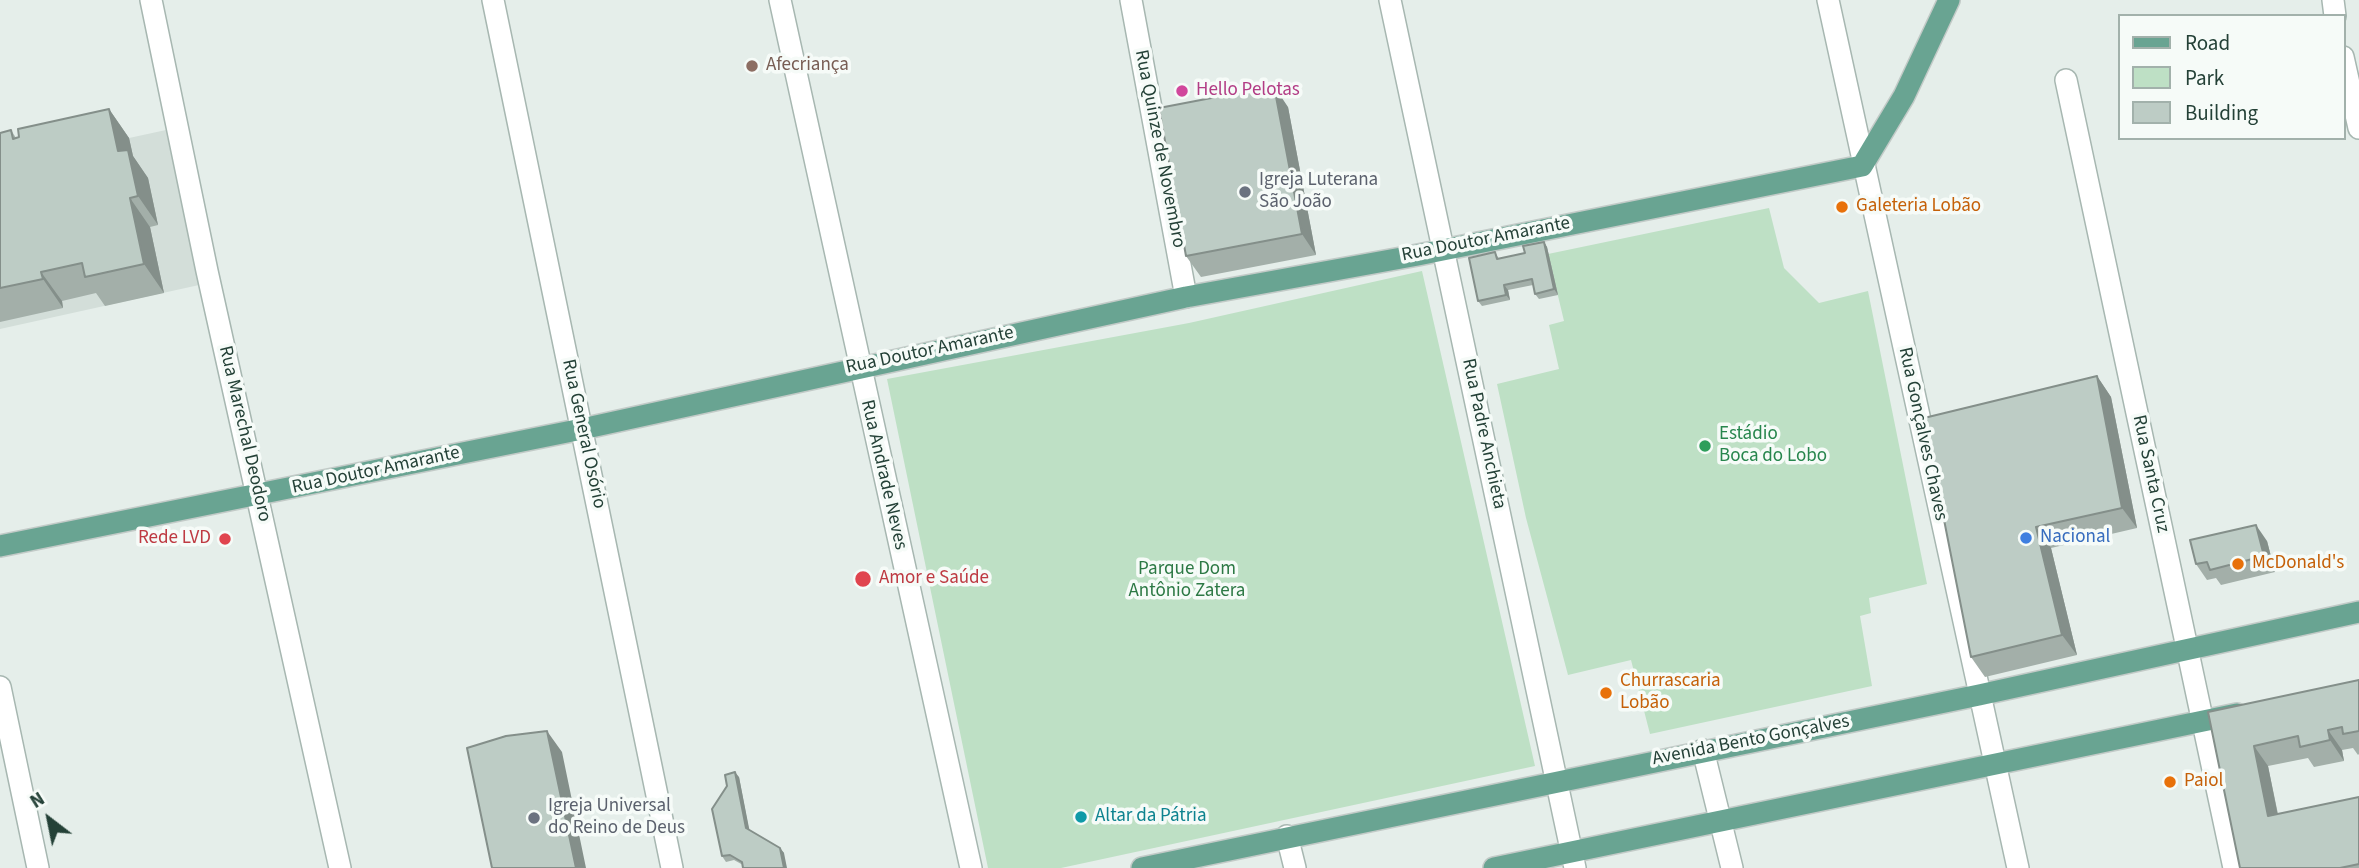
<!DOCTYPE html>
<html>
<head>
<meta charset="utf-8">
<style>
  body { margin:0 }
  #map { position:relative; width:2359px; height:868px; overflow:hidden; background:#e5eeea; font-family:"Source Sans 3",sans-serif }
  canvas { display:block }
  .legend { position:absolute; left:2118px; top:14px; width:228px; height:126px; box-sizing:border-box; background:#f6fbf8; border:2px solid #a2b1ab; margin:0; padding:9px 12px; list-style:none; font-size:21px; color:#244137 }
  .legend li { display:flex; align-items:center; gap:14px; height:35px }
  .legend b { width:35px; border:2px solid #a2b1ab }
  .north { position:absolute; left:14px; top:784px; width:70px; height:70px; -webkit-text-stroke:5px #f6fbf8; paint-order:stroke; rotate:328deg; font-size:19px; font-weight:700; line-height:28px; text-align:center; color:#244137 }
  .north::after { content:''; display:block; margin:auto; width:24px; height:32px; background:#244137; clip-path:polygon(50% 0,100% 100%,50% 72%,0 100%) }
</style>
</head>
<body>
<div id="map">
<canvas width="2359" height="868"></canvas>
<ul class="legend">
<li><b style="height:9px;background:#69a492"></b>Road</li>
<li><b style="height:19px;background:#bee0c5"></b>Park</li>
<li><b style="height:19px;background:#bdccc5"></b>Building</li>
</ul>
<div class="north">N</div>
</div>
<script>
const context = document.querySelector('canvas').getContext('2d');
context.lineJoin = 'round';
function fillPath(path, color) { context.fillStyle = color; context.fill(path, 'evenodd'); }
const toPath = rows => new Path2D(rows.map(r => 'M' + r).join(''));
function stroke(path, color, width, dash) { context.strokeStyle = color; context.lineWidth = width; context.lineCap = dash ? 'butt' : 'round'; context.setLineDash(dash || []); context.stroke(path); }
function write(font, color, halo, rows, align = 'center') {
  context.font = font + ' "Source Sans 3",sans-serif'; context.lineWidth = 7; context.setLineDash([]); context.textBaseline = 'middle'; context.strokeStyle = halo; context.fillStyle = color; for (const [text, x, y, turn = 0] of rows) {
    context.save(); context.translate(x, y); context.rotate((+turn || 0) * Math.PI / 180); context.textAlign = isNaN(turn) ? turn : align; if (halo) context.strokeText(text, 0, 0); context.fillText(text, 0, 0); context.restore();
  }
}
fillPath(toPath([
  [166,130,199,285,0,329,0,166]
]), '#d3ded9');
fillPath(toPath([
  [1769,208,1784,268,1819,303,1868,291,1927,584,1869,598,1871,613,1860,616,1872,686,1650,734,1631,660,1568,675,1526,518,1497,384,1559,369,1549,325,1564,321,1548,254],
  [1422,271,1535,766,1061,868,988,868,887,379,1189,323]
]), '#bee0c5');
const minor = toPath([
  [151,0,207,271,340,868],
  [493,0,672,868],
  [780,0,971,868],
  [1131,0,1186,297],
  [1390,0,1575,868],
  [1828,0,2018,868],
  [2333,0,2335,16],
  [2343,57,2359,128],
  [2066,80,2234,868],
  [0,687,38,868],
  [1703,750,1732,868],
  [1287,836,1295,868]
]);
const major = toPath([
  [0,546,582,429,1186,297,1418,255,1862,166,1904,96,1949,0],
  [1142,868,1979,695,2359,612],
  [1494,868,2237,714]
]);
stroke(minor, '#a7b7b1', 24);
stroke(major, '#c2cac7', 24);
stroke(minor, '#fff', 21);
stroke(major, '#69a492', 21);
fillPath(toPath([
  [1288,107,1316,255,1201,277,1186,256],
  [109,109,129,138,133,156,148,178,158,225,150,227,164,293,105,306,96,293,62,301,63,308,0,322,0,133,11,130,16,138],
  [1544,242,1547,247,1558,295,1539,299,1535,294,1533,285,1508,290,1510,300,1482,306,1478,301,1495,252,1499,259,1525,253],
  [2097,376,2111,397,2137,528,2051,548,2077,655,1985,677,1971,657],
  [2267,541,2275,572,2221,585,2216,578,2207,580,2196,564],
  [2359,680,2359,754,2358,755,2353,748,2342,750,2344,761,2314,767,2308,758,2268,766,2278,814,2359,797,2359,868,2240,868,2208,712],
  [739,777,749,830,780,848,784,853,743,865,734,860,726,862,722,856]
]), '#a3afa9');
fillPath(toPath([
  [1274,86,1288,107,1316,255,1302,234],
  [109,109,129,138,133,156,148,178,158,225,138,196,118,151],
  [130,198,150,227,164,293,144,264],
  [1544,242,1547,247,1558,295,1554,289],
  [41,272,62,301,63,308,43,279],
  [1504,285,1508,290,1510,300,1506,295],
  [2097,376,2111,397,2137,528,2122,508],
  [2256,525,2267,541,2275,572,2264,556],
  [2036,527,2051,548,2077,655,2062,635],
  [2328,730,2342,750,2344,761,2330,740],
  [547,731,562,752,586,868,576,868],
  [2254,746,2268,766,2282,836,2268,816],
  [735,772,739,777,750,833,746,828],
  [780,848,784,853,787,868,784,868]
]), '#848f8a');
const building = toPath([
  [1274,86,1302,234,1186,256,1159,108,1274,86],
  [109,109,118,151,128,150,138,196,130,198,144,264,85,277,82,263,41,272,43,279,0,288,0,133,11,130,13,139,19,137,18,129,109,109],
  [1544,242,1554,289,1535,294,1532,279,1504,285,1506,295,1478,301,1469,258,1495,252,1497,259,1525,253,1523,246,1544,242],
  [2097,376,2122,508,2036,527,2062,635,1971,657,1924,418,2097,376],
  [2256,525,2264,556,2210,570,2207,562,2196,564,2190,540,2256,525],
  [2359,680,2359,731,2343,734,2342,727,2328,730,2330,740,2300,747,2298,736,2254,746,2268,816,2359,797,2359,864,2340,868,2240,868,2208,712,2359,680],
  [547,731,576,868,492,868,467,748,506,736,547,731],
  [735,772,746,828,780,848,784,868,743,868,742,862,730,855,722,856,712,809,727,786,725,775,735,772]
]);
fillPath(building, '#bdccc5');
stroke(building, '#848f8a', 2);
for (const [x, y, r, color] of [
  [752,66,7,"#8d6e63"],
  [1182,91,7,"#d1479c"],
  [1245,192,7,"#6b7280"],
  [1842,207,7,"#e8710a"],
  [1705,446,7,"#2e9e5b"],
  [2026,538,7,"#3f7fe0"],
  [225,539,7,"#e0444e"],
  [2238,564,7,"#e8710a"],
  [863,579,9,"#e0444e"],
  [1606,693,7,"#e8710a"],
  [2170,782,7,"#e8710a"],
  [1081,817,7,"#0f9aa8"],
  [534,818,7,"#6b7280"]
]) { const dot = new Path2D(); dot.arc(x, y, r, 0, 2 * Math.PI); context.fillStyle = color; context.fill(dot); stroke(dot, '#f6fbf8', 2.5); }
write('19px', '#785e54', '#f6fbf8', [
  ["Afecriança",766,66]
], 'left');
write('19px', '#b23c85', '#f6fbf8', [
  ["Hello Pelotas",1196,91]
], 'left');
write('19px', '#244137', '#f6fbf8', [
  ["Rua Quinze de Novembro",1159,149,79],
  ["Rua Doutor Amarante",1486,240,-11],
  ["Rua Doutor Amarante",930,351,-12],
  ["Rua Marechal Deodoro",244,434,77],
  ["Rua General Osório",583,434,78],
  ["Rua Padre Anchieta",1483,434,78],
  ["Rua Gonçalves Chaves",1922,434,78],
  ["Rua Doutor Amarante",376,471,-12],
  ["Rua Santa Cruz",2150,474,78],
  ["Rua Andrade Neves",883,475,77],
  ["Avenida Bento Gonçalves",1751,741,-11]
]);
write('19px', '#5b616d', '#f6fbf8', [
  ["Igreja Luterana",1259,181],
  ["São João",1259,203],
  ["Igreja Universal",548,807],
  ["do Reino de Deus",548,829]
], 'left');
write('19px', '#c56008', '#f6fbf8', [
  ["Galeteria Lobão",1856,207],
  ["McDonald's",2252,564],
  ["Churrascaria",1620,682],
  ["Lobão",1620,704],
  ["Paiol",2184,782]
], 'left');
write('19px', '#27864d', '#f6fbf8', [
  ["Estádio",1719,435],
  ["Boca do Lobo",1719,457]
], 'left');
write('19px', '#366cbe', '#f6fbf8', [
  ["Nacional",2040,538]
], 'left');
write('19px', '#be3a42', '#f6fbf8', [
  ["Rede LVD",211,539],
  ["Amor e Saúde",879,579,"left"]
], 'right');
write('19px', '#2d7945', '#f6fbf8', [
  ["Parque Dom",1187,570],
  ["Antônio Zatera",1187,592]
]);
write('19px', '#0d838f', '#f6fbf8', [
  ["Altar da Pátria",1095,817]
], 'left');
</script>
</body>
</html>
